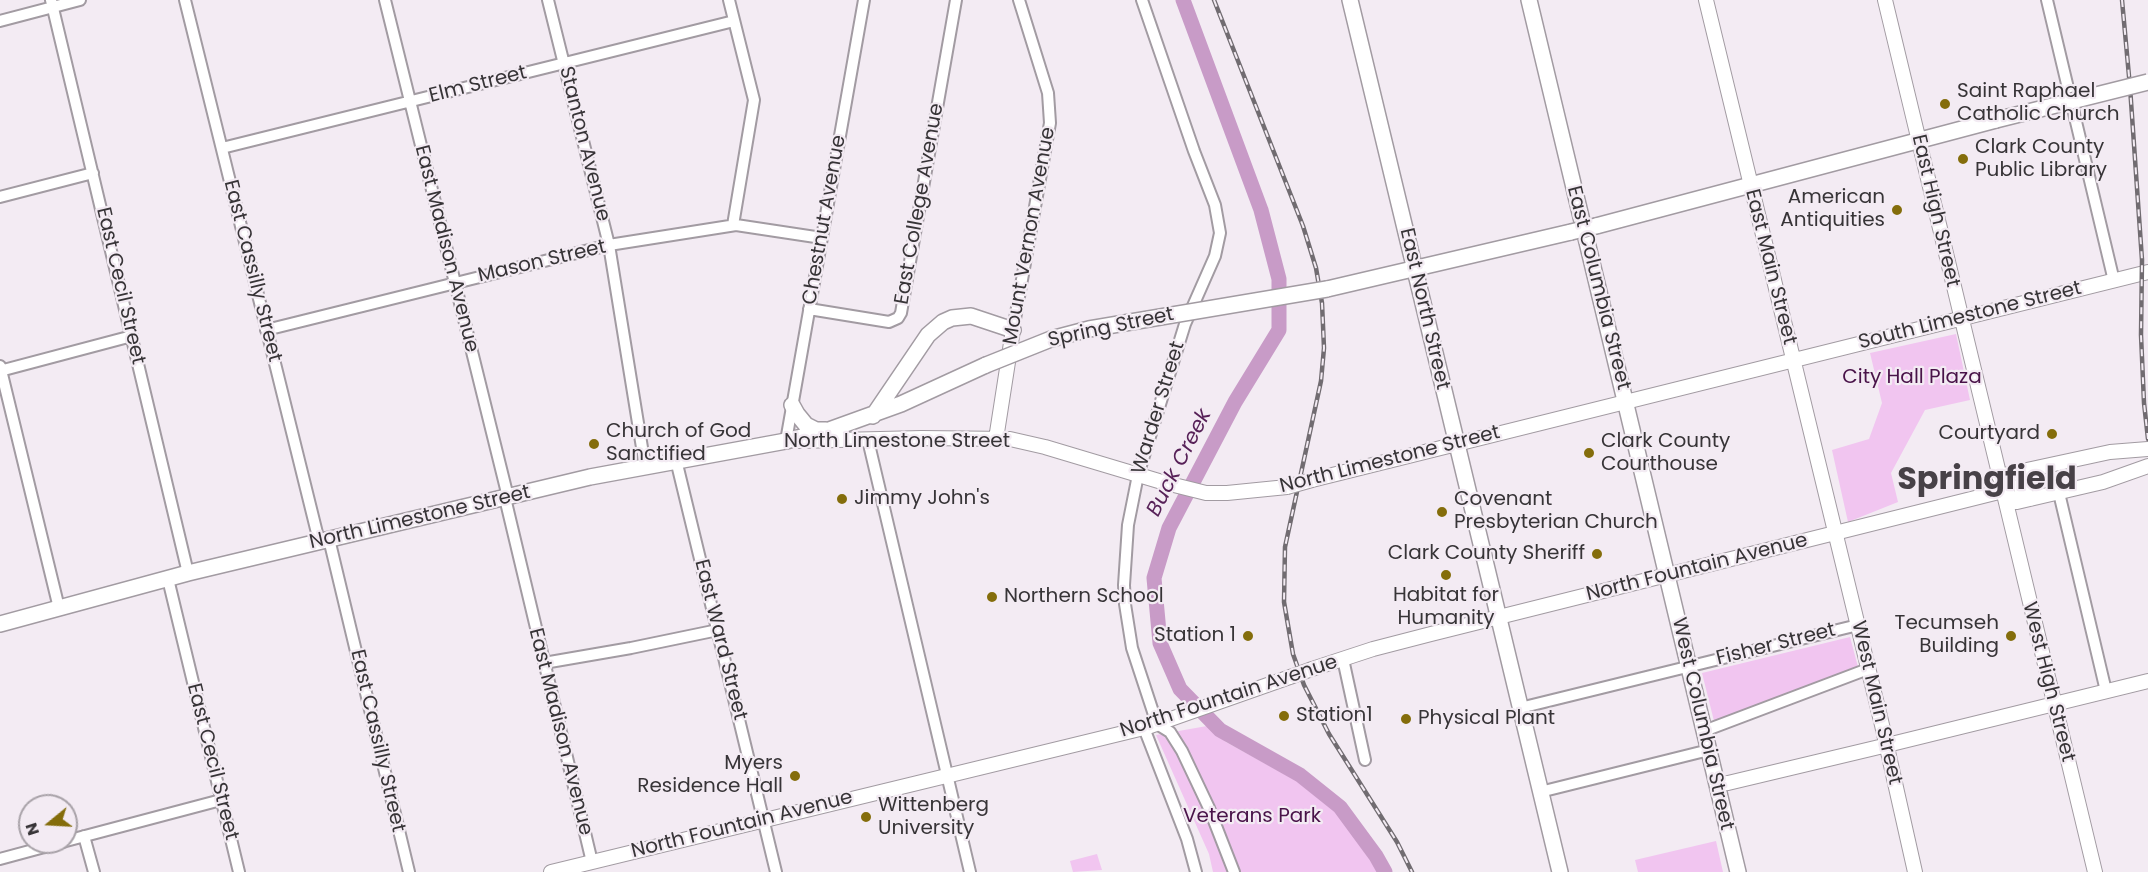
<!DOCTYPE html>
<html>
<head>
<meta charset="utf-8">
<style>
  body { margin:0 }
  #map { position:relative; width:2148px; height:872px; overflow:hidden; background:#f3ebf3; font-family:Poppins,sans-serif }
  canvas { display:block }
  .north { position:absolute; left:18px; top:794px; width:60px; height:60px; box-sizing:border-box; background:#f3ebf3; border:2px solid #a8a2a8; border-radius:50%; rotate:252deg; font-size:16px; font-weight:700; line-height:24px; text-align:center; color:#373437 }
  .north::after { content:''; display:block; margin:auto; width:21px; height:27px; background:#846d0b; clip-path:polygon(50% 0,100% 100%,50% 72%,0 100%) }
</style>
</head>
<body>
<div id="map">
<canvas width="2148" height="872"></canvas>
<div class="north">N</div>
</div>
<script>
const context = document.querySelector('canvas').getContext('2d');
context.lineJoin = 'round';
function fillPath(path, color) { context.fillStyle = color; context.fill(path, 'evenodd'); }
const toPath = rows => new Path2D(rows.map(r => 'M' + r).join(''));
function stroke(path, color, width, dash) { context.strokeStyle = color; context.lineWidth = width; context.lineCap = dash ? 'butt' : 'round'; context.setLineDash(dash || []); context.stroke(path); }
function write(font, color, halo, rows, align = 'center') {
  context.font = font + ' Poppins,sans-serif'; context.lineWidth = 4.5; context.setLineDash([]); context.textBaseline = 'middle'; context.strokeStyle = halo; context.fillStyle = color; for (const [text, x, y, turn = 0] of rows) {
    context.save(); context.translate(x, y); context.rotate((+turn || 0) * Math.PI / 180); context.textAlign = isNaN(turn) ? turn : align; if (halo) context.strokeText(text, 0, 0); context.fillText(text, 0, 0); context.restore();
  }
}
fillPath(toPath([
  [1956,334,1970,400,1925,410,1891,473,1898,502,1848,522,1832,450,1869,439,1882,403,1870,353],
  [1850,637,1858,667,1714,721,1702,673],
  [1207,726,1226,742,1297,781,1335,809,1378,872,1213,872,1209,854,1156,735],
  [1716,841,1723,872,1638,872,1635,860],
  [1097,854,1102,870,1073,872,1070,861]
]), '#f1c5f0');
stroke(toPath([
  [1183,0,1261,210,1279,279,1279,330,1235,402,1169,528,1154,578,1160,643,1180,689,1220,730,1300,775,1340,807,1376,856,1385,872]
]), '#c89bc7', 15);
const street = toPath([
  [51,0,188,573],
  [185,0,319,541],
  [385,0,508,497],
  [548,0,609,245,645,466],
  [729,0,754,100,733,225],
  [1142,0,1194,151,1215,205,1220,233,1215,256,1185,324,1138,475,1128,525,1124,585,1125,604,1132,648,1157,724,1170,732,1182,751,1209,808,1234,872],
  [2047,0,2114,281],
  [0,21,80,0],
  [222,148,734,21],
  [0,197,93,173],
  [809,309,889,322,898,318,901,313,956,0],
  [266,330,609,245,736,225,822,238],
  [1013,330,1050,123,1048,93,1019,0],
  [0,366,59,608],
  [0,371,132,336],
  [868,440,970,872],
  [786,441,864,0],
  [676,460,776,872],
  [2059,493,2106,691],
  [505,498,592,862],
  [329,539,409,872],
  [168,579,239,872],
  [1343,659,1365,760],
  [544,663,631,648,718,630],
  [1520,708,1858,625],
  [1144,728,1187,839,1196,872],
  [1704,731,1868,669],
  [1540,792,1709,750],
  [84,836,94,872],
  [66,841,221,800],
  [0,859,63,842]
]);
const secondary = toPath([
  [1706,0,1882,725,1915,872],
  [1885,0,2095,872],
  [996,439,1013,330],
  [797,441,922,438,1010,439,1045,447,1162,482,1206,493,1227,493,1287,487],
  [1999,476,2110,452,2148,449],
  [1312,480,2148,272],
  [2003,491,2017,502,2103,482,2148,466],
  [2030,499,2021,488,2022,482,2032,470],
  [1312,669,1373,649,1431,634,2003,491],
  [1717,784,1728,783,1875,748,2148,681],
  [551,872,1148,727,1290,677]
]);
const primary = toPath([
  [1350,0,1560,872],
  [1529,0,1738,872],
  [1596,226,1996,120],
  [1327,289,1571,232],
  [792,405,797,414,806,425,816,430,826,430],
  [873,416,928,335,943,322,952,318,971,316,1013,330],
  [0,624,188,573,590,477,786,441,829,430,901,404,986,365]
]);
stroke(street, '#a29ba2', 14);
stroke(secondary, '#a29ba2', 16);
stroke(primary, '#a29ba2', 18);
stroke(street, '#fff', 10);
stroke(secondary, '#fff', 14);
stroke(primary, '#fff', 15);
const rail = toPath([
  [1214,0,1303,226,1316,268,1322,303,1324,348,1321,381,1285,547,1284,602,1293,654,1304,685,1329,734,1397,842,1412,872],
  [2122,0,2130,87,2142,260,2141,335,2144,403,2148,439]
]);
stroke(rail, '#716c71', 4.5);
stroke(rail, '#f3ebf3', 2, [7]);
const secondaryBridge = toPath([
  [1287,487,1312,480],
  [1290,677,1312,669]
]);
const primaryBridge = toPath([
  [1996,120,2148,82],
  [1571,232,1596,226],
  [986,365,1051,339,1089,329,1327,289]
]);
stroke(secondaryBridge, '#a29ba2', 16, []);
stroke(primaryBridge, '#a29ba2', 18, []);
stroke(secondaryBridge, '#fff', 14);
stroke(primaryBridge, '#fff', 15);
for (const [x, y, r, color] of [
  [1945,104,6,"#846d0b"],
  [1963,159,6,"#846d0b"],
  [1897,210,6,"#846d0b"],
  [2052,434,6,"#846d0b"],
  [594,444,6,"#846d0b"],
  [1589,453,6,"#846d0b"],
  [842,499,6,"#846d0b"],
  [1442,512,6,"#846d0b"],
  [1597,554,6,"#846d0b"],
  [1446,575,6,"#846d0b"],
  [992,597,6,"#846d0b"],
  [1248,636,6,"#846d0b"],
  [2011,636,6,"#846d0b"],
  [1284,716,6,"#846d0b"],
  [1406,719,6,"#846d0b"],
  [795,776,6,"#846d0b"],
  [866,817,6,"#846d0b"]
]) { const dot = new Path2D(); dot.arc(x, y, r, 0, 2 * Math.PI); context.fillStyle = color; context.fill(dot); stroke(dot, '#f3ebf3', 2); }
write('20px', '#373437', '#f3ebf3', [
  ["Elm Street",478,85,-14],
  ["Stanton Avenue",584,144,76],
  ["East College Avenue",920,204,-80],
  ["East High Street",1935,211,77],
  ["Chestnut Avenue",825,220,-80],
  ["Mount Vernon Avenue",1030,236,-80],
  ["East Madison Avenue",446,249,76],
  ["Mason Street",542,262,-13],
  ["East Main Street",1770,267,76],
  ["East Cassilly Street",252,271,76],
  ["East Cecil Street",120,286,77],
  ["East Columbia Street",1598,288,76],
  ["East North Street",1424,309,77],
  ["South Limestone Street",1970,316,-14],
  ["Spring Street",1111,328,-12],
  ["Warder Street",1159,408,-73],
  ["North Limestone Street",897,442],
  ["North Limestone Street",1390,460,-14],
  ["North Limestone Street",420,518,-13],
  ["North Fountain Avenue",1697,568,-14],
  ["East Ward Street",720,640,76],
  ["Fisher Street",1776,645,-14],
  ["West High Street",2048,682,76],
  ["North Fountain Avenue",1229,697,-18],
  ["West Main Street",1876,703,77],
  ["West Columbia Street",1702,724,77],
  ["East Madison Avenue",560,732,76],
  ["East Cassilly Street",377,741,77],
  ["East Cecil Street",212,762,76],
  ["North Fountain Avenue",742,825,-14]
]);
write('20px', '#373437', '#f3ebf3', [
  ["Saint Raphael",1957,92],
  ["Catholic Church",1957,115],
  ["Clark County",1975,148],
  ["Public Library",1975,171],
  ["American",1885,198,"right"],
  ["Antiquities",1885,221,"right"],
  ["Church of God",606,432],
  ["Sanctified",606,455],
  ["Courtyard",2040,434,"right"],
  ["Clark County",1601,442],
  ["Courthouse",1601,465],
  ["Jimmy John's",854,499],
  ["Covenant",1454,500],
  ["Presbyterian Church",1454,523],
  ["Clark County Sheriff",1585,554,"right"],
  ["Habitat for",1446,596,"center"],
  ["Humanity",1446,619,"center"],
  ["Northern School",1004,597],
  ["Tecumseh",1999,624,"right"],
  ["Building",1999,647,"right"],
  ["Station 1",1236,636,"right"],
  ["Station1",1296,716],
  ["Physical Plant",1418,719],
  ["Myers",783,764,"right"],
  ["Residence Hall",783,787,"right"],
  ["Wittenberg",878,806],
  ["University",878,829]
], 'left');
write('20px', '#491349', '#f3ebf3', [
  ["City Hall Plaza",1912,378],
  ["Veterans Park",1252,817]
]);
write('italic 21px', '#572158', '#f3ebf3', [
  ["Buck Creek",1180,463,-63]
]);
write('bold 32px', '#474147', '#f3ebf3', [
  ["Springfield",1987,481]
]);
</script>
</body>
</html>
